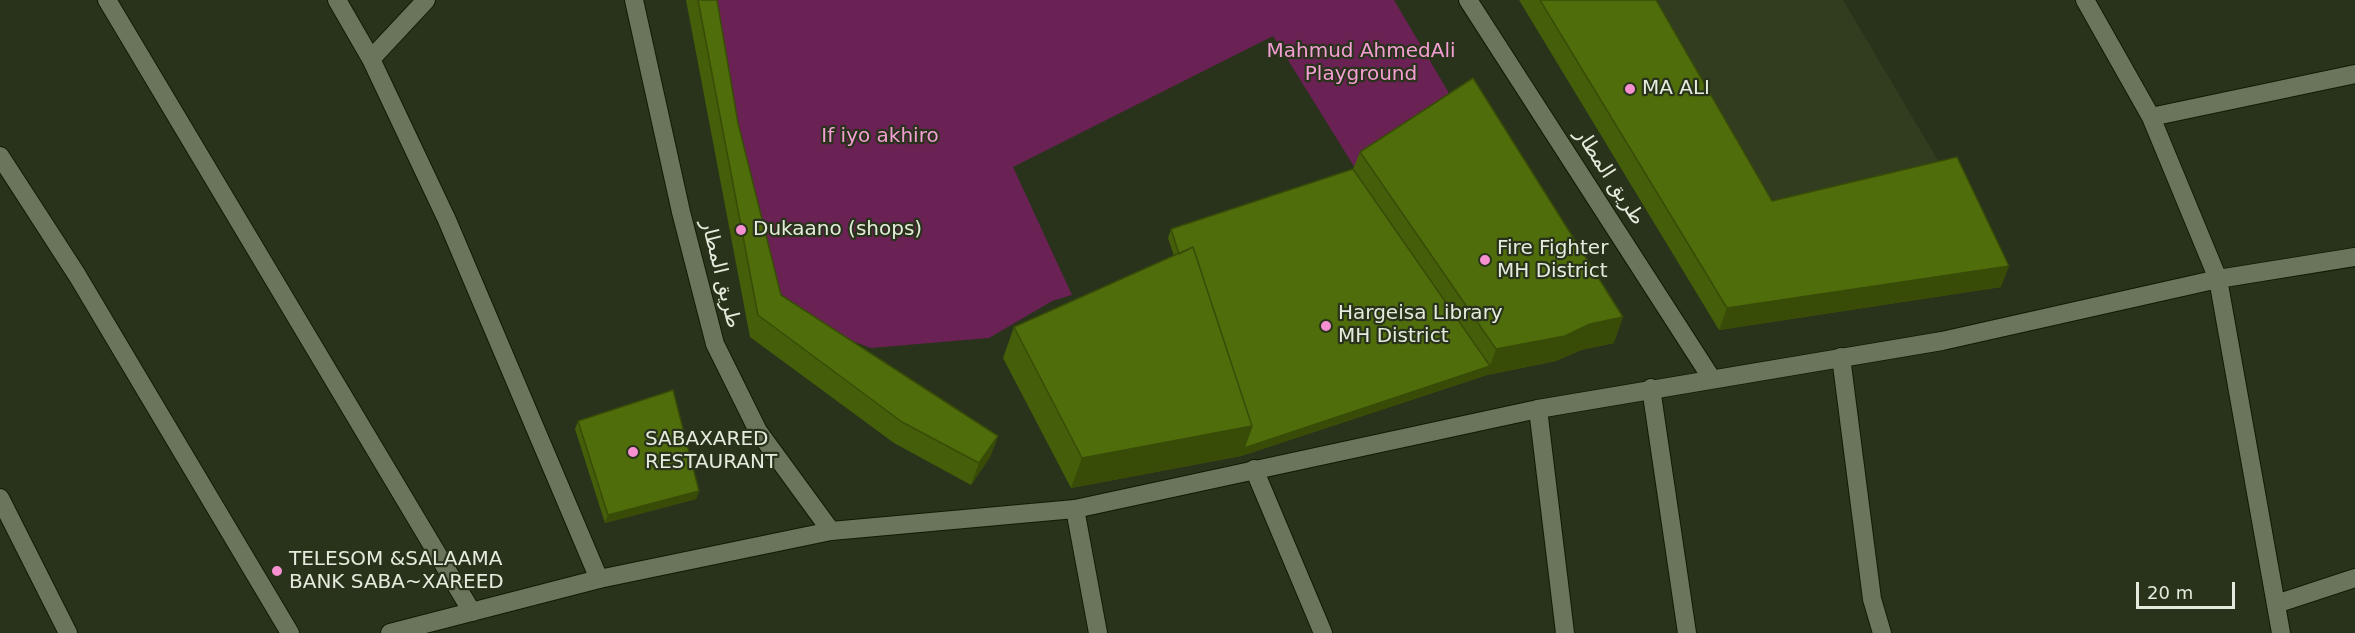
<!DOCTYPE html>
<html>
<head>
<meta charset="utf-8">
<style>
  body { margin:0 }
  #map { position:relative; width:2355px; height:633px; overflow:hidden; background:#29331b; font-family:"DejaVu Sans",sans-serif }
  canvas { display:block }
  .scale { position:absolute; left:2136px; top:582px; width:99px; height:27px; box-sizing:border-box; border:3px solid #e4ebdc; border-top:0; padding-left:8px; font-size:18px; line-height:21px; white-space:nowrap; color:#e4ebdc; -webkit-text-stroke:4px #29331b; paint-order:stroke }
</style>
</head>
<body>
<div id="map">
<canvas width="2355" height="633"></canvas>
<div class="scale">20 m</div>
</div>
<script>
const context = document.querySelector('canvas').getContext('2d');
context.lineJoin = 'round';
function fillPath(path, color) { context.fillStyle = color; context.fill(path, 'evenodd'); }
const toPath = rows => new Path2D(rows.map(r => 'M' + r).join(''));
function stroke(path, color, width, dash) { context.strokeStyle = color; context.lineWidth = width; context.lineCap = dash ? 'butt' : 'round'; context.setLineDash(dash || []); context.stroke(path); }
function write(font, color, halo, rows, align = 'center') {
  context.font = font + ' "DejaVu Sans","Noto Sans Arabic",sans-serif'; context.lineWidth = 4.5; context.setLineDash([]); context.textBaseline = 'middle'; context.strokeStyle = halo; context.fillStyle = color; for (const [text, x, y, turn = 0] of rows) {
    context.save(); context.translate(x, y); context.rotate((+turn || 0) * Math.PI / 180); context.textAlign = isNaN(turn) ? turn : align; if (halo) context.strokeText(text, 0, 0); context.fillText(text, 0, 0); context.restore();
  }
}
fillPath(toPath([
  [1636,0,1843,0,1949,179,1765,223]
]), '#313d1e');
fillPath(toPath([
  [717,0,1394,0,1456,105,1355,168,1273,36,1013,167,1072,295,1052,301,989,338,871,348,827,332,766,285]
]), '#6a2153');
const minor = toPath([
  [107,0,472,612],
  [337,0,371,59,447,220,599,579],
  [2085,0,2151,117,2218,279],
  [371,59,426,0],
  [2151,117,2355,74],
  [0,156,77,275,290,633],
  [1841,357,1872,599,1882,633],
  [1651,388,1687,633],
  [1538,409,1565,633],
  [1254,469,1323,633],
  [0,498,68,633],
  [1075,509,1098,633],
  [2276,604,2355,578]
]);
const tertiary = toPath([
  [390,633,599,579,831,531]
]);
const secondary = toPath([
  [634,0,681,212,715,344,758,431,831,531,1075,509,1538,409,1942,341,2218,279,2355,257],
  [1468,0,1712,379],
  [2218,279,2281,633]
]);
stroke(minor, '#121a04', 20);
stroke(tertiary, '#121a04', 20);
stroke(secondary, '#121a04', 20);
stroke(minor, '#6a755b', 18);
stroke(tertiary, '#6a755b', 18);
stroke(secondary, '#6a755b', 18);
fillPath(toPath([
  [686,0,717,0,738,123,781,295,998,436,990,457,971,485,894,443,750,337],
  [1519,0,1656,0,1772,201,2001,287,1719,330],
  [1360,152,1614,343,1581,350,1556,361,1487,375,1241,456,1071,488,1003,358,1014,327,1174,256,1168,238,1171,229,1353,169],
  [578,421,699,491,696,499,605,523,575,429]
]), '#455e0a');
fillPath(toPath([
  [2009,266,2001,287,1719,330,1727,308],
  [1623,317,1614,343,1581,350,1556,361,1487,375,1241,456,1071,488,1082,458,1490,366,1496,349,1590,324],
  [998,436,990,457,971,485,979,463],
  [699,491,696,499,605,523,608,515]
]), '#384c08');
const building = toPath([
  [698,0,717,0,738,123,781,295,998,436,979,463,902,422,758,315,698,0],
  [1540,0,1656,0,1772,201,1957,157,2009,266,1727,308,1540,0],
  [1473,78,1623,317,1590,324,1565,336,1496,349,1360,152,1473,78],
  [1353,169,1490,366,1244,448,1252,426,1193,247,1179,254,1171,229,1353,169],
  [1193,247,1252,426,1082,458,1014,327,1193,247],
  [673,390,699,491,608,515,578,421,673,390]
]);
fillPath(building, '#506d0c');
stroke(building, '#384c08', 1.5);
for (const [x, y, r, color] of [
  [1630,89,6,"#f690d0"],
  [741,230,6,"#f690d0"],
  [1485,260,6,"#f690d0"],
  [1326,326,6,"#f690d0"],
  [633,452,6,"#f690d0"],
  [277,571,6,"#f690d0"]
]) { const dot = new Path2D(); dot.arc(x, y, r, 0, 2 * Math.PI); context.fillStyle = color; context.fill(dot); stroke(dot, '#29331b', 2); }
write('20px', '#f49fd3', '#29331b', [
  ["Mahmud AhmedAli",1361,52],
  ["Playground",1361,75],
  ["If iyo akhiro",880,137]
]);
write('20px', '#e4ebdc', '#29331b', [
  ["MA ALI",1642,89],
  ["Dukaano (shops)",753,230],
  ["Fire Fighter",1497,249],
  ["MH District",1497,272],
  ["Hargeisa Library",1338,314],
  ["MH District",1338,337],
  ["SABAXARED",645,440],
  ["RESTAURANT",645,463],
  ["TELESOM &SALAAMA",289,560],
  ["BANK SABA~XAREED",289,583]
], 'left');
write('20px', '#e4ebdc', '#29331b', [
  ["طريق المطار",1609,177,57],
  ["طريق المطار",720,274,76]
]);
</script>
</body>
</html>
